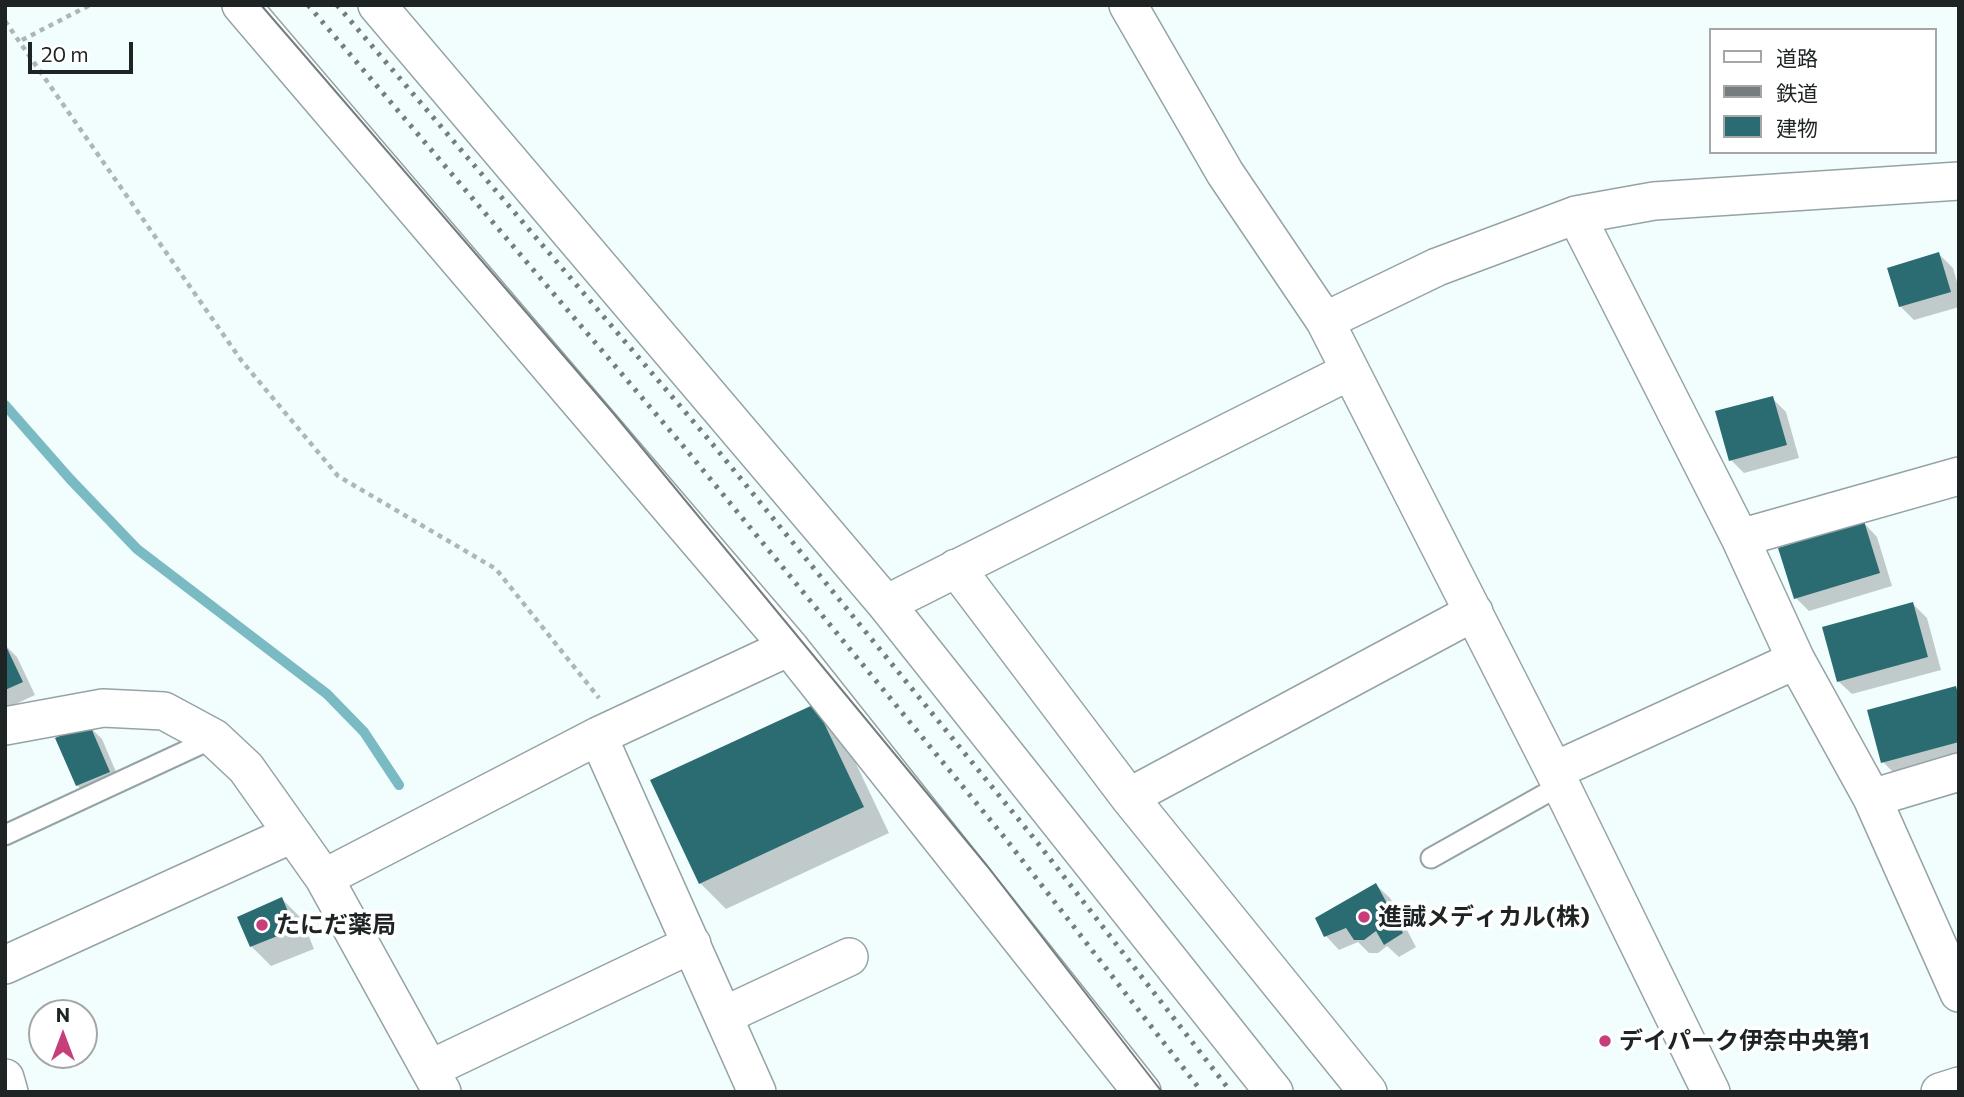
<!DOCTYPE html>
<html>
<head>
<meta charset="utf-8">
<style>
  body { margin:0 }
  #map { position:relative; width:1964px; height:1097px; overflow:hidden; background:#f2fdfe; font-family:Commissioner,"Noto Sans JP",sans-serif }
  canvas { display:block }
  .frame { position:absolute; inset:0; border:7px solid #1e2324; pointer-events:none }
  .legend { position:absolute; left:1709px; top:28px; width:228px; height:126px; box-sizing:border-box; background:#fff; border:2px solid #a5a7a7; margin:0; padding:9px 12px; list-style:none; font-size:21px; color:#1e2324 }
  .legend li { display:flex; align-items:center; gap:14px; height:35px }
  .legend b { width:35px; border:2px solid #a5a7a7 }
  .north { position:absolute; left:28px; top:999px; width:70px; height:70px; box-sizing:border-box; background:#fff; border:2px solid #a5a7a7; border-radius:50%; rotate:0deg; font-size:19px; font-weight:700; line-height:28px; text-align:center; color:#1e2324 }
  .north::after { content:''; display:block; margin:auto; width:24px; height:32px; background:#c73f7a; clip-path:polygon(50% 0,100% 100%,50% 72%,0 100%) }
  .scale { position:absolute; left:28px; top:42px; width:105px; height:32px; box-sizing:border-box; border:4px solid #1e2324; border-top:0; padding-left:9px; font-size:21px; line-height:24px; white-space:nowrap; color:#1e2324; -webkit-text-stroke:5px #fff; paint-order:stroke }
</style>
</head>
<body>
<div id="map">
<canvas width="1964" height="1097"></canvas>
<div class="frame"></div>
<ul class="legend">
<li><b style="height:9px;background:#fff"></b>道路</li>
<li><b style="height:9px;background:#757d7e"></b>鉄道</li>
<li><b style="height:19px;background:#2b6c73"></b>建物</li>
</ul>
<div class="north">N</div>
<div class="scale">20 m</div>
</div>
<script>
const context = document.querySelector('canvas').getContext('2d');
context.lineJoin = 'round';
function fillPath(path, color) { context.fillStyle = color; context.fill(path, 'evenodd'); }
const toPath = rows => new Path2D(rows.map(r => 'M' + r).join(''));
function stroke(path, color, width, dash) { context.strokeStyle = color; context.lineWidth = width; context.lineCap = dash ? 'butt' : 'round'; context.setLineDash(dash || []); context.stroke(path); }
function write(font, color, halo, rows, align = 'center') {
  context.font = font + ' Commissioner,"Noto Sans JP",sans-serif'; context.lineWidth = 7; context.setLineDash([]); context.textBaseline = 'middle'; context.strokeStyle = halo; context.fillStyle = color; for (const [text, x, y, turn = 0] of rows) {
    context.save(); context.translate(x, y); context.rotate((+turn || 0) * Math.PI / 180); context.textAlign = isNaN(turn) ? turn : align; if (halo) context.strokeText(text, 0, 0); context.fillText(text, 0, 0); context.restore();
  }
}
fillPath(toPath([
  [1939,254,1953,268,1959,289,1959,307,1914,320,1900,306],
  [1772,398,1786,412,1799,458,1744,473,1731,460],
  [1864,523,1877,537,1892,586,1809,611,1796,598],
  [1913,604,1927,618,1941,670,1852,694,1838,681],
  [5,645,17,657,35,695,5,709],
  [1955,688,1959,691,1959,759,1896,775,1883,762],
  [815,706,841,732,889,833,726,909,700,883],
  [88,725,102,739,122,786,91,799,77,785,57,739],
  [1376,885,1390,898,1416,947,1399,957,1387,946,1378,953,1369,953,1358,942,1339,950,1326,936,1318,919],
  [282,899,302,919,314,949,271,966,251,946]
]), '#0003');
stroke(toPath([
  [5,405,70,479,137,549,327,694,364,732,399,785]
]), '#7abac2', 10);
fillPath(toPath([
  [1939,252,1951,292,1899,307,1887,268],
  [1773,396,1787,445,1729,461,1715,411],
  [1864,521,1880,573,1794,599,1778,548],
  [1913,602,1928,657,1837,682,1822,627],
  [5,644,23,682,5,690],
  [1956,686,1959,698,1959,742,1881,763,1867,710],
  [815,704,864,807,699,884,650,780],
  [89,723,110,772,76,786,55,738],
  [1376,883,1403,933,1384,945,1376,931,1364,940,1354,940,1346,928,1324,937,1315,918],
  [282,897,295,929,250,947,237,917]
]), '#2b6c73');
const lane = toPath([
  [5,835,214,738],
  [1431,858,1561,785]
]);
const street = toPath([
  [241,5,789,647,1142,1092],
  [377,5,886,604,1274,1092],
  [1128,5,1225,173,1325,321,1554,771,1711,1092],
  [1576,215,1740,538,1796,660,1872,798,1959,993],
  [1325,321,1437,267,1576,215,1654,201,1959,181],
  [1740,538,1959,476],
  [956,568,1129,797,1368,1092],
  [886,604,1350,371],
  [5,726,103,708,164,711,214,738,246,768,324,878,442,1092],
  [598,736,757,1092],
  [1554,771,1796,660],
  [1129,797,1474,612],
  [1872,798,1959,772],
  [324,878,598,736,789,647],
  [5,965,292,834],
  [723,1016,849,957],
  [430,1069,692,944],
  [5,1078,9,1092],
  [1940,1092,1959,1086]
]);
stroke(lane, '#96a3a5', 23);
stroke(street, '#96a3a5', 40);
stroke(toPath([
  [5,21,241,360,338,476,496,569,599,698],
  [22,40,90,5]
]), '#aeb7b8', 4.5, [5, 5]);
stroke(lane, '#fff', 19);
stroke(street, '#fff', 37);
stroke(toPath([
  [261,5,614,414,988,867,1162,1092]
]), '#757d7e', 2);
stroke(toPath([
  [308,5,684,447,1005,838,1202,1092],
  [337,5,710,441,1037,842,1231,1092]
]), '#757d7e', 5, [3.5, 7]);
for (const [x, y, r, color] of [
  [1364,917,7,"#c73f7a"],
  [262,925,7,"#c73f7a"],
  [1605,1041,7,"#c73f7a"]
]) { const dot = new Path2D(); dot.arc(x, y, r, 0, 2 * Math.PI); context.fillStyle = color; context.fill(dot); stroke(dot, '#fff', 2.5); }
write('bold 24px', '#1e2324', '#fff', [
  ["進誠メディカル(株)",1378,917],
  ["たにだ薬局",276,925],
  ["デイパーク伊奈中央第1",1619,1041]
], 'left');
</script>
</body>
</html>
